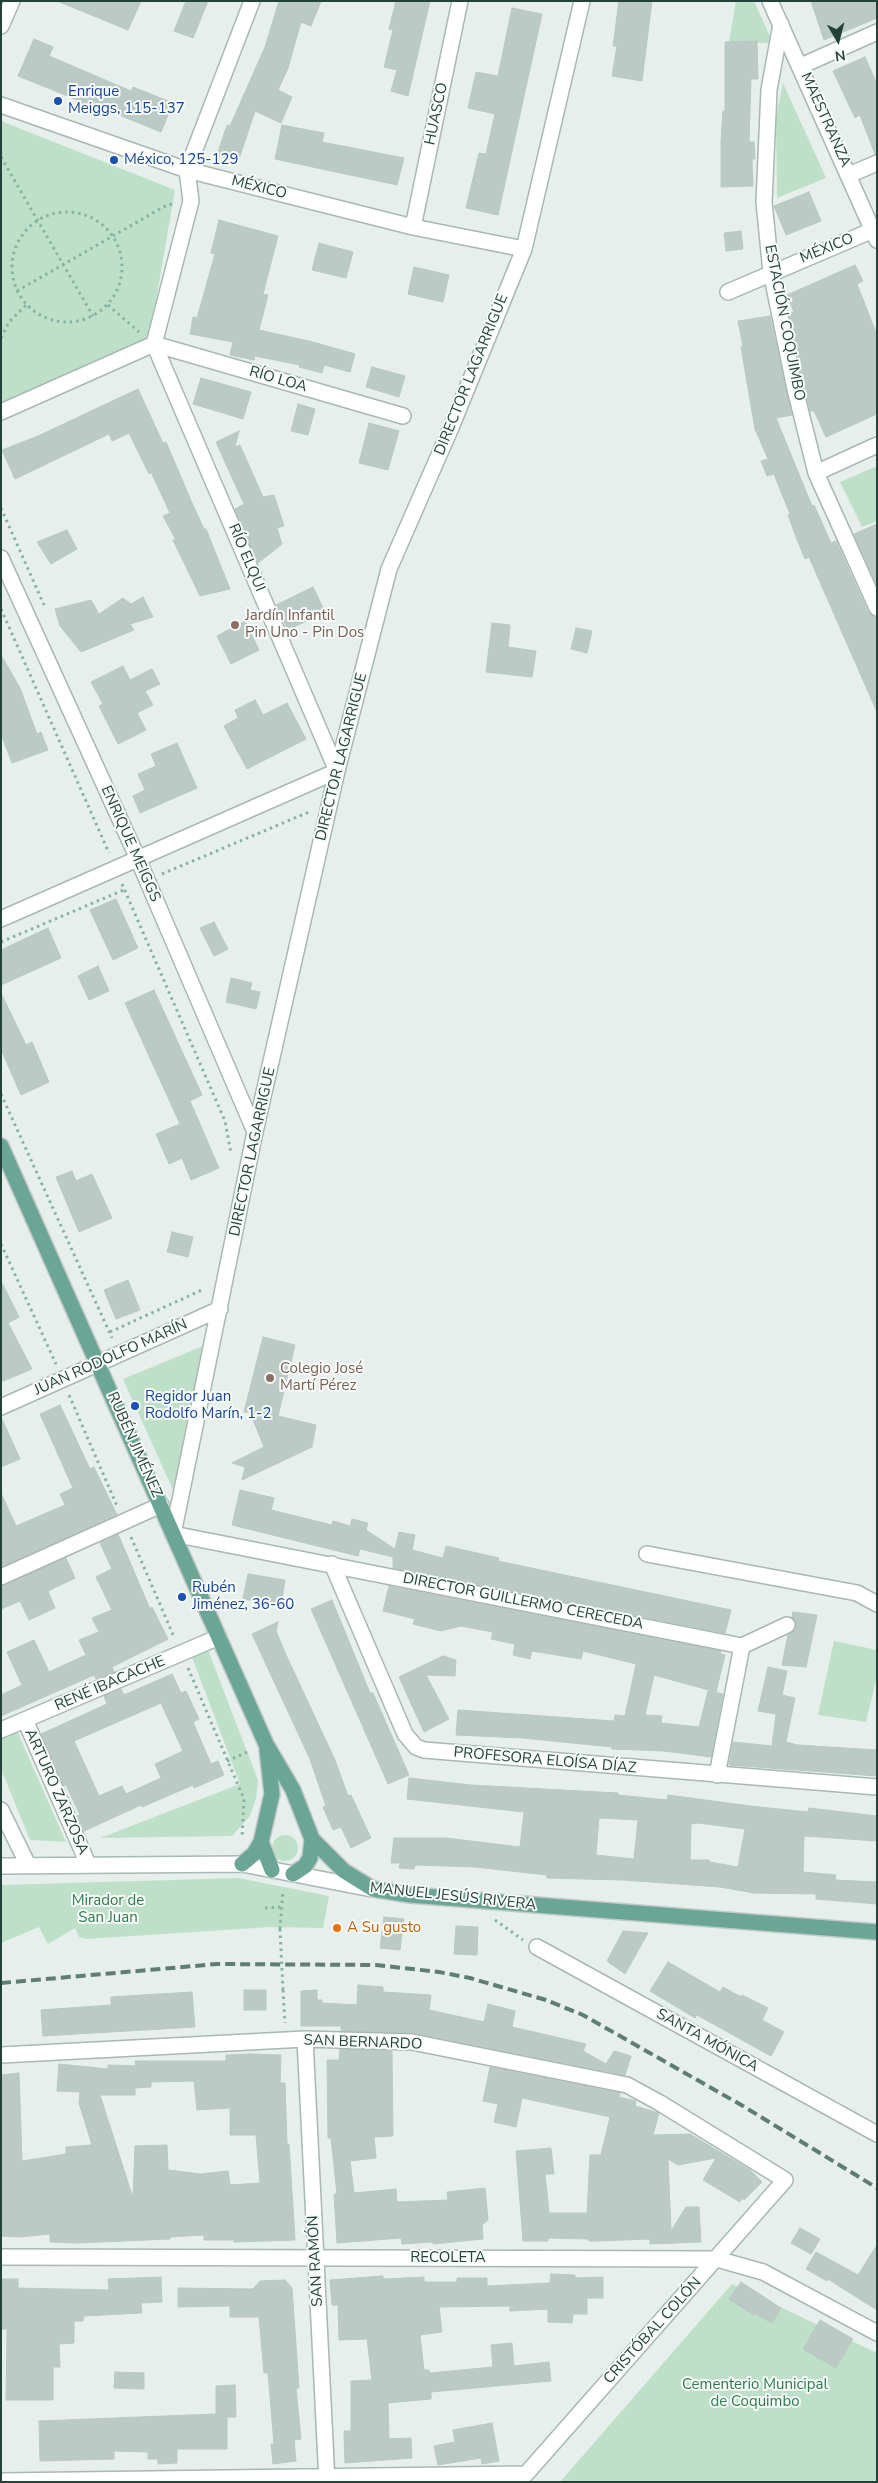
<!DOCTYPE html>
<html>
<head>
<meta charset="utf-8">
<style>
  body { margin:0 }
  #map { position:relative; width:878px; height:2483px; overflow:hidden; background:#e6efeb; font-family:"Nunito Sans",sans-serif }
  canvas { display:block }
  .frame { position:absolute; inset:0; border:2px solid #24423a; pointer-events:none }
  .north { position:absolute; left:813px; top:15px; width:50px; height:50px; -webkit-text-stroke:4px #f7fbf9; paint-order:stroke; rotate:172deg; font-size:14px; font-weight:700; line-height:20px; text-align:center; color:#24423a }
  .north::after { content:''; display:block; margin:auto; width:18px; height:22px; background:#24423a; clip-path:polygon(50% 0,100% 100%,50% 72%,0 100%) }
</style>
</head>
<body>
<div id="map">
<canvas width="878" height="2483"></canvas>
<div class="frame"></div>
<div class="north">N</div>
</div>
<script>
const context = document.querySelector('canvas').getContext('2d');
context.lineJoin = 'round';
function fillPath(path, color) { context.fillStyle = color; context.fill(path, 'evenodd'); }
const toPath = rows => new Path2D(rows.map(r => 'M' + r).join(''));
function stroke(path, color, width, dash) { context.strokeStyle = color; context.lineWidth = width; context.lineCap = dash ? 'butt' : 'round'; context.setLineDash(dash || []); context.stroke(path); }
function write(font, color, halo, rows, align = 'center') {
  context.font = font + ' "Nunito Sans",sans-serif'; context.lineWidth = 4; context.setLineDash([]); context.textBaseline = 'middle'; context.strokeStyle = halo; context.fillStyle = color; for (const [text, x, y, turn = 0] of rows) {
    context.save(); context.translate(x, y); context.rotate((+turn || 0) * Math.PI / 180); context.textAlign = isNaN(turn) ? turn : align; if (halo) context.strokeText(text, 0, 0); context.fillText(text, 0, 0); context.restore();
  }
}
fillPath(toPath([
  [736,1,754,1,773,43,729,42],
  [783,83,826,178,777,198,776,118],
  [1,121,175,190,149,341,1,408],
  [877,466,877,521,862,527,840,482],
  [203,1346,173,1490,123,1379],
  [834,1641,877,1650,877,1676,866,1722,818,1715],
  [208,1650,258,1780,256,1798,250,1816,232,1836,100,1838,240,1784,192,1657],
  [17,1731,66,1842,30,1840,1,1769,1,1738],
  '272 1848a13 13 0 1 1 26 0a13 13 0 1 1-26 0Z',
  [238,1878,329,1896,323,1928,271,1927,86,1939,79,1937,75,1928,48,1944,39,1927,1,1943,1,1885],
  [732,2284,877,2353,877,2482,560,2482]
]), '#bfe0c8');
const building = toPath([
  [57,1,141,1,128,30,57,1],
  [186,1,208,1,193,38,174,31,186,1],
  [279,1,321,1,311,26,301,22,288,68,278,90,292,97,281,123,255,111,238,162,217,155,227,125,230,126,265,47,279,1],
  [396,1,430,1,408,96,391,91,397,70,384,67,393,30,389,29,396,1],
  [619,1,652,1,642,81,612,76,617,46,613,46,619,1],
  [811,1,877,1,877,18,824,40,811,1],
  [512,8,542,14,498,215,466,208,479,153,486,154,495,114,468,108,476,72,498,76,512,8],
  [34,39,53,47,49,56,131,91,133,87,173,103,161,132,97,106,95,110,79,103,80,101,18,76,34,39],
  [757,41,758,79,751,79,749,142,754,142,755,159,752,159,753,186,721,187,721,142,723,111,725,111,725,42,757,41],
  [865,57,877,84,877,154,875,154,860,115,855,118,833,71,865,57],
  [282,125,324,133,322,142,404,158,397,185,275,159,282,125],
  [809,192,821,221,786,235,774,206,809,192],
  [219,220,278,236,263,294,268,295,259,330,313,342,355,354,350,372,324,365,322,373,299,367,300,365,255,356,254,360,230,355,233,342,190,334,193,317,197,318,215,254,211,253,219,220],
  [741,231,743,249,726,251,724,233,741,231],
  [319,243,353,252,346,278,312,270,319,243],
  [855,265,863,281,857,284,877,335,877,414,826,437,814,411,810,411,789,313,794,312,787,295,855,265],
  [414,267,449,275,443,302,408,294,414,267],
  [770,316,792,415,776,418,812,506,814,505,831,543,836,541,868,612,877,617,877,712,809,557,805,559,798,542,788,515,790,514,774,474,767,476,761,461,768,459,755,429,741,347,743,346,738,321,770,316],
  [372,367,405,376,399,397,366,387,372,367],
  [201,378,251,392,243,419,193,404,201,378],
  [138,389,163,443,166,442,192,503,204,529,206,529,230,589,200,596,173,540,176,540,163,516,170,513,151,472,149,474,129,433,112,441,109,434,15,479,2,450,38,436,138,389],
  [298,404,315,409,308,435,291,431,298,404],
  [369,423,399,431,388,470,359,463,369,423],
  [239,431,235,447,240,445,263,497,274,495,284,526,277,528,282,544,258,563,235,509,244,504,216,442,239,431],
  [877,524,877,585,854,534,877,524],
  [67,530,77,549,51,564,37,542,67,530],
  [313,587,325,612,288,630,276,605,313,587],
  [143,597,153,617,130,624,134,630,81,652,60,626,55,609,91,600,99,614,123,598,131,604,143,597],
  [245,621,259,650,231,664,217,636,245,621],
  [492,623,510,625,508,647,536,651,532,677,486,672,492,623],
  [576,628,592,631,587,653,571,649,576,628],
  [1,655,20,688,37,734,41,732,48,750,12,763,1,734,1,655],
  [123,666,130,680,152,669,160,684,145,691,153,705,137,713,146,730,118,744,99,706,103,704,91,682,123,666],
  [255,700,263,715,287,703,306,739,247,769,224,726,238,718,235,710,255,700],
  [177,743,197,788,140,813,133,796,145,790,138,774,156,766,151,754,177,743],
  [116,899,138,948,113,960,90,910,116,899],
  [214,922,228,949,214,956,200,928,214,922],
  [48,928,61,958,1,985,1,950,48,928],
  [98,966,109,991,89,1000,78,976,98,966],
  [231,978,252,983,250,990,260,992,256,1009,226,1002,231,978],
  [154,990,202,1095,190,1101,219,1168,191,1180,182,1158,169,1164,156,1134,180,1124,125,1003,154,990],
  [1,993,26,1045,32,1042,49,1082,21,1095,1,1049,1,993],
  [72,1171,76,1181,92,1174,112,1218,79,1232,56,1177,72,1171],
  [172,1232,193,1237,188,1257,167,1252,172,1232],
  [128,1280,140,1310,116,1319,104,1290,128,1280],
  [1,1281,19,1317,8,1323,32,1369,1,1382,1,1281],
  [263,1337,295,1345,278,1416,316,1425,312,1447,242,1480,245,1467,232,1463,264,1447,250,1412,244,1412,263,1337],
  [60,1405,90,1469,94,1467,117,1515,1,1567,1,1493,16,1526,65,1505,60,1494,73,1488,40,1414,60,1405],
  [1,1417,20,1459,1,1467,1,1417],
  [240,1490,274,1498,271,1510,332,1525,333,1521,350,1526,352,1519,368,1523,366,1530,395,1549,399,1532,415,1535,412,1550,443,1558,446,1546,499,1558,498,1561,731,1610,725,1633,393,1568,393,1557,360,1549,358,1556,232,1525,240,1490],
  [118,1534,150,1609,152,1607,168,1639,112,1667,114,1672,96,1679,94,1675,1,1716,1,1695,22,1685,7,1652,34,1640,49,1672,86,1655,79,1640,99,1632,92,1618,112,1610,96,1577,112,1569,100,1543,118,1534],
  [66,1558,75,1578,48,1591,55,1608,29,1620,20,1601,1,1609,1,1586,66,1558],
  [248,1574,285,1580,281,1605,243,1599,248,1574],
  [389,1586,721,1651,720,1654,725,1655,716,1692,654,1675,645,1715,662,1716,661,1723,699,1727,708,1691,723,1694,711,1757,664,1751,612,1749,612,1747,523,1738,456,1735,458,1710,614,1721,615,1715,625,1716,636,1664,583,1651,581,1659,532,1651,530,1659,513,1655,515,1644,491,1639,493,1632,461,1626,441,1631,413,1624,415,1619,383,1611,389,1586],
  [332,1600,370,1693,373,1693,409,1775,388,1784,311,1609,332,1600],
  [793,1612,817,1615,806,1667,782,1665,788,1635,796,1626,792,1617,793,1612],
  [278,1622,276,1631,287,1657,335,1760,348,1796,351,1795,371,1838,351,1848,341,1827,333,1830,323,1807,326,1806,310,1759,252,1634,278,1622],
  [443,1656,456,1660,455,1676,426,1675,449,1719,424,1732,399,1677,443,1656],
  [768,1667,787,1671,782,1695,795,1698,786,1742,798,1745,877,1750,877,1776,729,1765,733,1742,772,1746,776,1714,758,1711,768,1667],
  [172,1674,181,1693,186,1691,199,1719,193,1722,211,1764,218,1761,224,1775,194,1788,193,1785,142,1807,141,1805,84,1831,77,1816,80,1815,66,1785,64,1786,41,1734,107,1704,104,1696,121,1689,124,1695,172,1674],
  [161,1703,183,1751,155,1764,161,1778,126,1794,122,1786,99,1796,74,1741,161,1703],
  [409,1778,471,1785,618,1793,618,1795,667,1800,668,1795,750,1806,808,1812,809,1808,877,1816,877,1841,804,1836,803,1872,836,1875,835,1880,877,1882,877,1904,816,1899,816,1894,754,1893,720,1887,623,1880,547,1878,547,1875,475,1867,415,1865,414,1869,399,1868,400,1863,391,1863,394,1838,446,1838,520,1847,524,1812,407,1799,409,1778],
  [599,1818,638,1820,634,1859,596,1855,599,1818],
  [698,1823,745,1829,738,1867,709,1862,709,1860,690,1860,691,1824,698,1823],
  [384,1917,404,1919,400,1950,380,1948,384,1917],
  [456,1926,478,1927,477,1955,454,1954,456,1926],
  [623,1931,648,1933,625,1974,607,1961,623,1931],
  [668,1962,720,1992,723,1987,741,1997,742,1995,768,2008,762,2020,784,2032,771,2056,697,2015,695,2018,650,1991,668,1962],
  [358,1985,383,1987,383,1992,431,1995,429,2010,484,2022,488,2004,515,2011,512,2027,586,2044,583,2051,606,2064,614,2051,631,2056,625,2075,414,2033,341,2031,341,2026,301,2026,301,1991,317,1990,317,2000,322,2000,322,2003,357,2005,358,1985],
  [244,1990,266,1990,266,2010,244,2010,244,1990],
  [192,1992,195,2027,43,2036,41,2010,111,2005,111,1997,192,1992],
  [340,2049,392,2051,393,2136,374,2137,376,2158,350,2161,354,2193,396,2189,397,2202,448,2200,447,2192,485,2188,488,2220,482,2225,483,2239,433,2244,433,2242,402,2244,401,2238,337,2243,334,2194,337,2194,331,2138,328,2138,327,2060,339,2060,340,2049],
  [252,2054,281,2055,280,2083,285,2083,287,2144,289,2144,295,2240,234,2242,234,2240,204,2240,204,2235,170,2237,170,2239,77,2243,50,2242,50,2234,19,2237,1,2236,1,2075,19,2073,22,2161,66,2154,66,2147,92,2145,79,2103,80,2092,57,2091,59,2064,108,2069,108,2065,136,2066,135,2061,226,2061,226,2055,252,2054],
  [194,2081,197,2110,230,2108,230,2135,256,2135,260,2183,230,2185,228,2171,201,2174,168,2170,167,2145,135,2146,133,2198,100,2095,135,2095,135,2088,151,2087,151,2082,194,2081],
  [490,2067,620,2093,619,2097,636,2101,635,2106,659,2113,653,2135,690,2134,750,2170,762,2182,744,2200,742,2198,740,2202,703,2180,716,2158,678,2165,668,2159,671,2231,686,2207,699,2207,701,2242,650,2244,650,2239,599,2241,589,2241,589,2239,548,2238,548,2241,523,2241,516,2151,551,2148,554,2174,545,2174,549,2213,587,2213,590,2155,601,2155,610,2117,522,2098,516,2127,494,2122,498,2104,483,2101,490,2067],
  [800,2228,820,2239,811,2254,791,2243,800,2228],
  [877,2245,877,2310,828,2279,827,2281,806,2269,816,2252,858,2275,877,2245],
  [551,2274,575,2275,575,2278,603,2277,603,2298,587,2298,587,2314,573,2314,572,2323,548,2322,548,2309,510,2311,510,2306,439,2307,442,2332,420,2335,424,2370,429,2370,430,2373,493,2367,491,2345,512,2343,514,2366,549,2362,551,2381,431,2392,431,2399,388,2403,389,2439,411,2438,412,2458,345,2463,344,2431,351,2431,351,2381,372,2380,367,2339,339,2340,338,2305,332,2305,330,2280,383,2276,383,2279,424,2277,424,2282,457,2282,457,2278,487,2278,487,2286,550,2283,551,2274],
  [161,2277,162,2302,141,2303,142,2313,84,2316,83,2321,74,2321,74,2343,59,2344,60,2367,53,2367,53,2400,6,2400,7,2329,1,2329,1,2279,18,2279,18,2288,109,2290,108,2279,161,2277],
  [285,2280,292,2288,299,2388,296,2388,301,2439,294,2440,296,2461,273,2464,271,2444,274,2444,268,2373,264,2373,259,2317,230,2317,230,2306,178,2307,178,2288,253,2289,260,2281,285,2280],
  [741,2282,781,2308,772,2323,754,2313,753,2315,729,2299,741,2282],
  [820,2320,853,2339,836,2368,803,2349,820,2320],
  [115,2372,144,2373,144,2389,114,2388,115,2372],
  [235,2385,236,2417,227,2417,227,2449,177,2449,177,2463,158,2464,158,2459,148,2459,148,2452,114,2451,114,2459,40,2461,39,2421,216,2414,216,2386,235,2385],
  [492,2423,499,2461,482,2464,481,2458,438,2465,434,2446,455,2442,453,2430,492,2423]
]);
fillPath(building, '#bbcac4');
stroke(building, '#b8c9c2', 1);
const minor = toPath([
  [582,1,524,249,450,430,389,569,337,771,255,1132,173,1534,742,1646,717,1775],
  [770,1,877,240],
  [781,24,769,90,764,202,771,272,795,389,816,473,877,608],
  [1,26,12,1],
  [801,66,877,32],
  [1,105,187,170,413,227,524,249],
  [849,175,877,163],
  [413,227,460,1],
  [728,292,873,230],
  [154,344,191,201,187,170,252,1],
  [154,344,403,416],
  [1,412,154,344],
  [816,473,877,445],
  [1,558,138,859,255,1132],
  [1,919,337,771,154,344],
  [1,1407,220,1309],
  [647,1554,857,1593,877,1604],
  [332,1564,405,1734,416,1747,424,1750,877,1787],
  [1,1577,161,1505],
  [742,1646,787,1625],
  [25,1720,88,1864],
  [1,1730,219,1637],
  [1,1810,28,1865],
  [1,1866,242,1864,372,1889],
  [537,1947,877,2134],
  [305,2039,327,2482],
  [1,2055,305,2039,412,2042,627,2085,660,2103,785,2180,519,2482],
  [1,2257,717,2259,763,2272,877,2333],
  [1,2481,525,2474]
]);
const major = toPath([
  [1,1146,266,1744,293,1790,312,1839,344,1871,373,1889,410,1895,877,1932],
  [261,1842,272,1870],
  [242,1864,254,1854,261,1842,272,1794,267,1750],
  [293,1874,305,1866,310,1858,312,1839]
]);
stroke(minor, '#a8b8b2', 18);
stroke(major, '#c2cac8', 18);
stroke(toPath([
  [1,157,93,316],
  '12 267a55 55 0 1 1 110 0a55 55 0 1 1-110 0Z',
  [17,291,167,205,173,204],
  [108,305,139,332],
  [1,338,9,322,26,305],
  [1,508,44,605],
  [1,609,109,853],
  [162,874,309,812],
  [122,884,225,1121,231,1153],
  [1,942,126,889],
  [1,1094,112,1338],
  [1,1244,56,1364],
  [110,1332,204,1289],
  [69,1395,117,1506],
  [131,1537,174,1637],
  [188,1668,244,1799,242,1838],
  [227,1761,250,1751],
  [265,1908,281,1907],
  [495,1920,523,1940],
  [280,1929,283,1890],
  [283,1990,285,2023]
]), '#86b3a5', 3, [2.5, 4]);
stroke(minor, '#fff', 15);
stroke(major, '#6aa596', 15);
stroke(toPath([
  [1,1983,217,1964,376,1965,439,1972,470,1978,546,2000,583,2015,743,2106,877,2188]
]), '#5f7d75', 4, [10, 5]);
stroke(toPath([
  [280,1929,283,1990]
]), '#86b3a5', 3, [2.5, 4]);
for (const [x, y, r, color] of [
  [58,101,5,"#1a4fb4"],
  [114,160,5,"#1a4fb4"],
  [235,625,5,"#8d6e63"],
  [270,1378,5,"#8d6e63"],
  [135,1406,5,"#1a4fb4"],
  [182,1597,5,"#1a4fb4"],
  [337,1928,5,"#e8710a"]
]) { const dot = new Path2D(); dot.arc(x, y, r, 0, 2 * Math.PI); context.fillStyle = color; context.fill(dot); stroke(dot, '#f7fbf9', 2); }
write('15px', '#164399', '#f7fbf9', [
  ["Enrique",68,92],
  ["Meiggs, 115-137",68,109],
  ["México, 125-129",124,160],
  ["Regidor Juan",145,1397],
  ["Rodolfo Marín, 1-2",145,1414],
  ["Rubén",192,1588],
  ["Jiménez, 36-60",192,1605]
], 'left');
write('15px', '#24423a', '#f7fbf9', [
  ["HUASCO",437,114,-78],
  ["MAESTRANZA",825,120,66],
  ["MÉXICO",259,188,14],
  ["MÉXICO",827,249,-22],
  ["ESTACIÓN COQUIMBO",784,323,79],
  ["DIRECTOR LAGARRIGUE",472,375,-68],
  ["RÍO LOA",278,380,16],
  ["RÍO ELQUI",246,558,67],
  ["DIRECTOR LAGARRIGUE",342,757,-76],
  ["ENRIQUE MEIGGS",130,844,66],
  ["DIRECTOR LAGARRIGUE",253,1152,-78],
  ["JUAN RODOLFO MARÍN",111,1358,-24],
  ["RUBÉN JIMÉNEZ",134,1445,66],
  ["DIRECTOR GUILLERMO CERECEDA",523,1602,11],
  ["RENÉ IBACACHE",110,1684,-23],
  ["PROFESORA ELOÍSA DÍAZ",545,1761,5],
  ["ARTURO ZARZOSA",56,1792,66],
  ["MANUEL JESÚS RIVERA",453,1897,6],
  ["SANTA MÓNICA",707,2041,29],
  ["SAN BERNARDO",363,2043,2],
  ["RECOLETA",448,2258],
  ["SAN RAMÓN",316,2261,-93],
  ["CRISTÓBAL COLÓN",653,2331,-48]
]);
write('15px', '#785e54', '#f7fbf9', [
  ["Jardín Infantil",245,616],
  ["Pin Uno - Pin Dos",245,633],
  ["Colegio José",280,1369],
  ["Martí Pérez",280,1386]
], 'left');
write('15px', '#2d7a4b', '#f7fbf9', [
  ["Mirador de",108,1901],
  ["San Juan",108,1918],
  ["Cementerio Municipal",755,2385],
  ["de Coquimbo",755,2402]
]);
write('15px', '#c56008', '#f7fbf9', [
  ["A Su gusto",347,1928]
], 'left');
</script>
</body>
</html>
